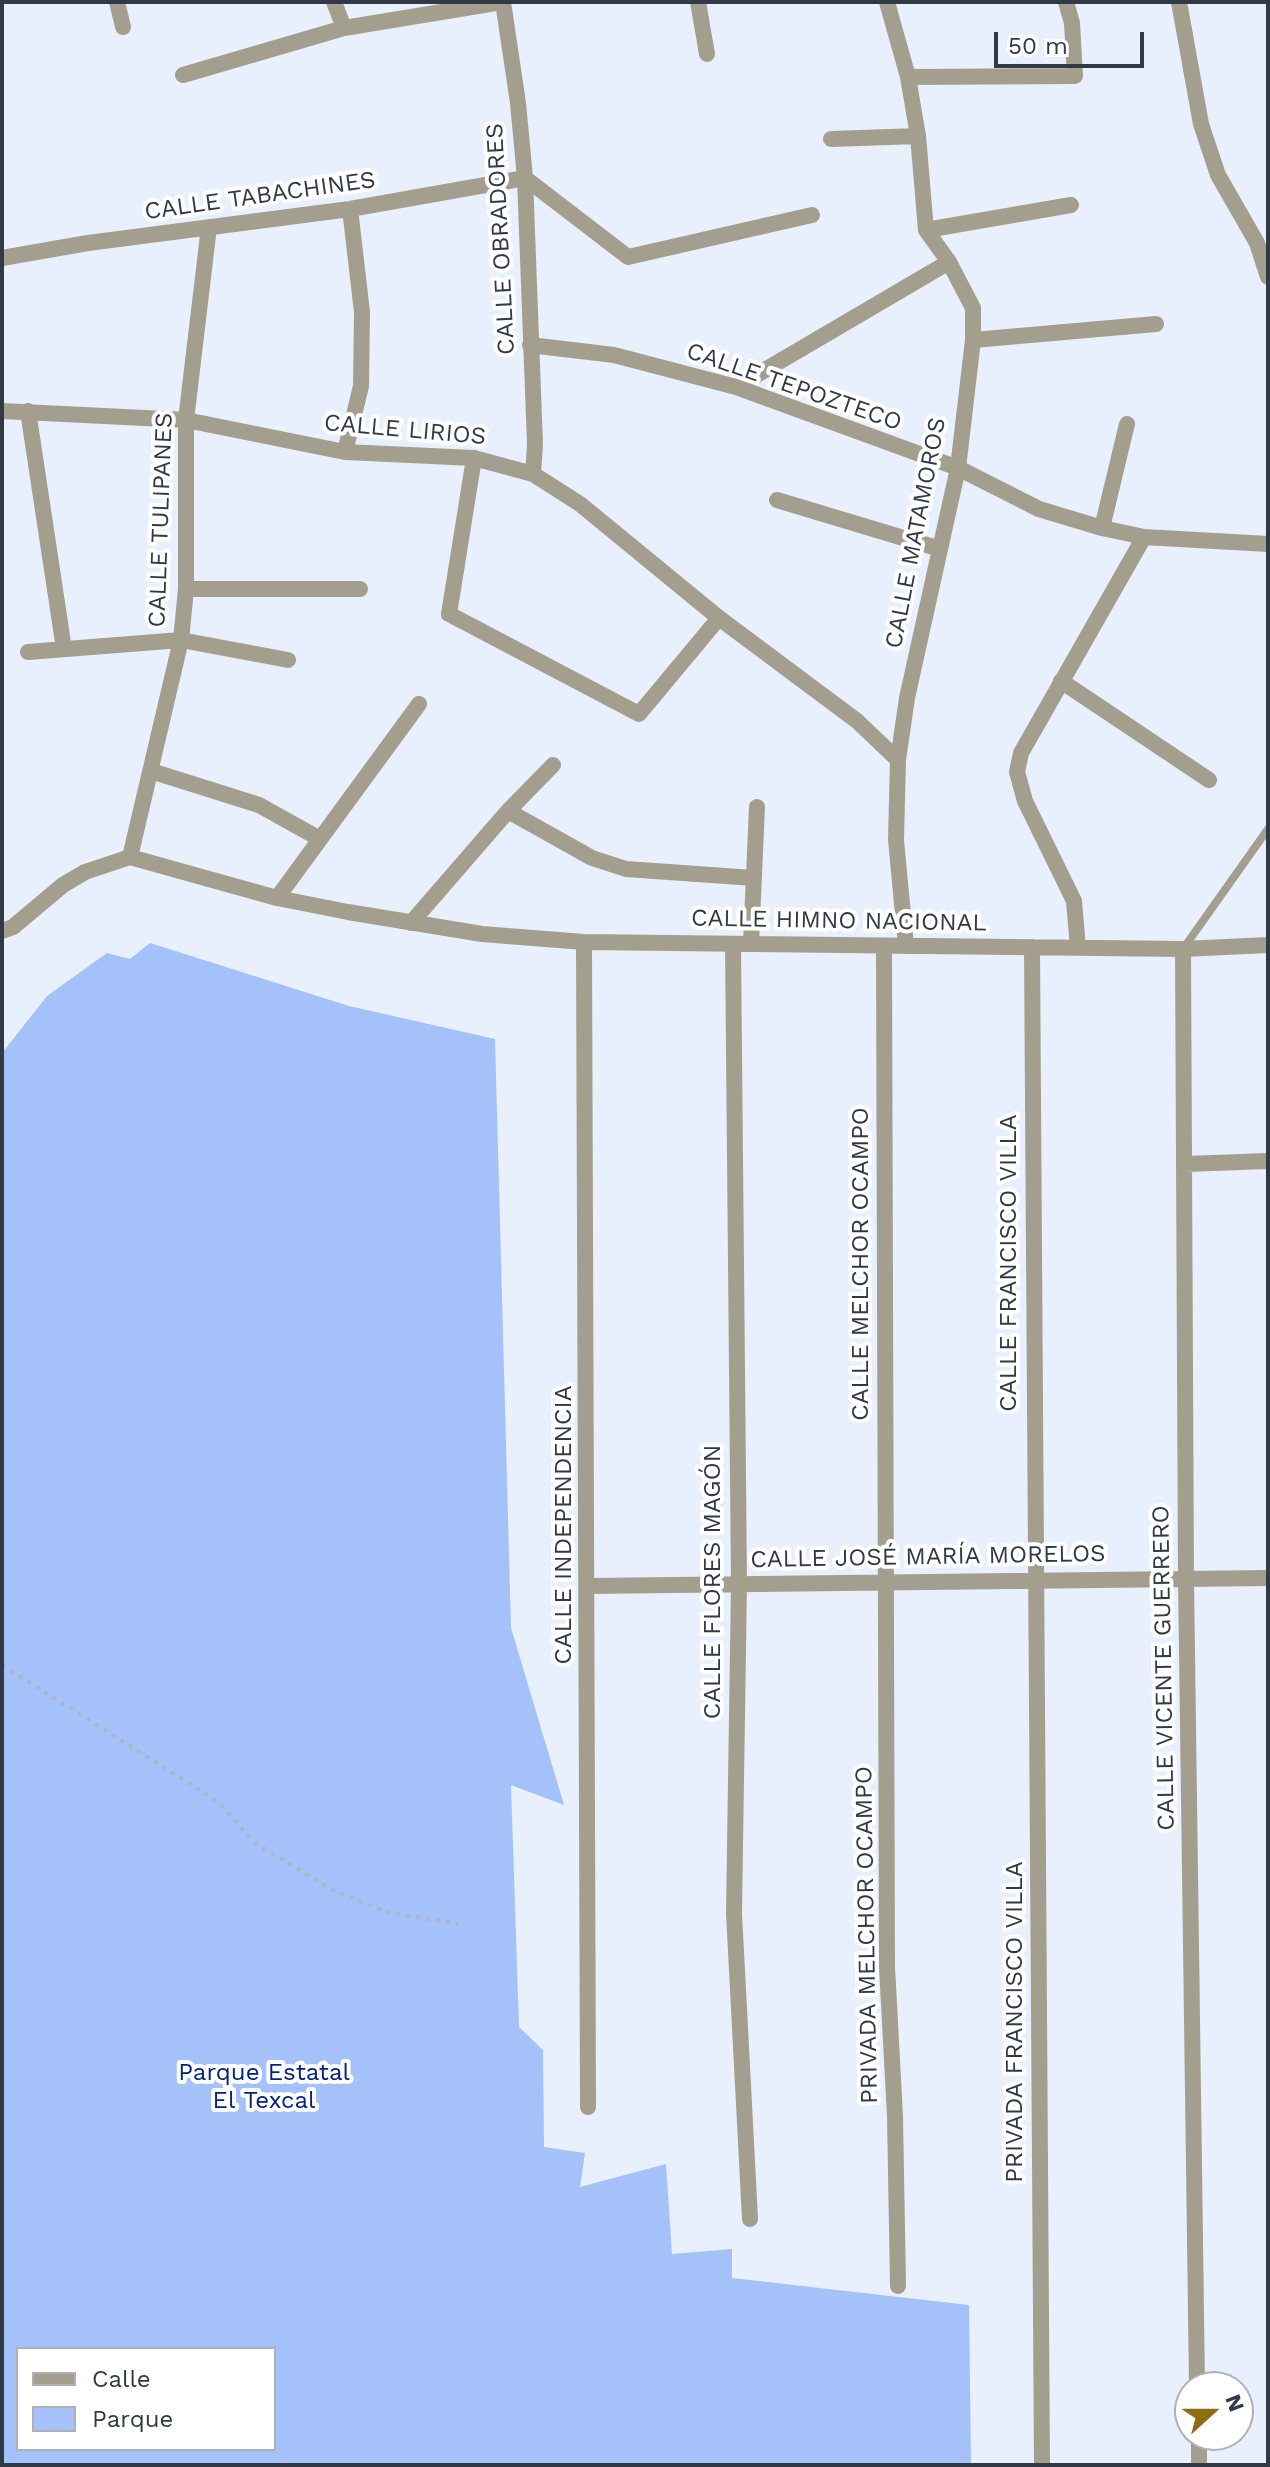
<!DOCTYPE html>
<html>
<head>
<meta charset="utf-8">
<style>
  body { margin:0 }
  #map { position:relative; width:1270px; height:2467px; overflow:hidden; background:#e8f0fd; font-family:"Work Sans",sans-serif }
  canvas { display:block }
  .frame { position:absolute; inset:0; border:4px solid #323946; pointer-events:none }
  .legend { position:absolute; left:16px; top:2347px; width:260px; height:104px; box-sizing:border-box; background:#fff; border:2px solid #adb0b5; margin:0; padding:10px 14px; list-style:none; font-size:24px; color:#323946 }
  .legend li { display:flex; align-items:center; gap:16px; height:40px }
  .legend b { width:40px; border:2px solid #adb0b5 }
  .north { position:absolute; left:1174px; top:2371px; width:80px; height:80px; box-sizing:border-box; background:#fff; border:2px solid #adb0b5; border-radius:50%; rotate:69deg; font-size:22px; font-weight:700; line-height:32px; text-align:center; color:#323946 }
  .north::after { content:''; display:block; margin:auto; width:28px; height:36px; background:#8c6e10; clip-path:polygon(50% 0,100% 100%,50% 72%,0 100%) }
  .scale { position:absolute; left:994px; top:32px; width:150px; height:36px; box-sizing:border-box; border:4px solid #323946; border-top:0; padding-left:10px; font-size:24px; line-height:28px; white-space:nowrap; color:#323946; -webkit-text-stroke:6px #fff; paint-order:stroke }
</style>
</head>
<body>
<div id="map">
<canvas width="1270" height="2467"></canvas>
<div class="frame"></div>
<ul class="legend">
<li><b style="height:10px;background:#a49e8f"></b>Calle</li>
<li><b style="height:22px;background:#a4c1f9"></b>Parque</li>
</ul>
<div class="north">N</div>
<div class="scale">50 m</div>
</div>
<script>
const context = document.querySelector('canvas').getContext('2d');
context.lineJoin = 'round';
function fillPath(path, color) { context.fillStyle = color; context.fill(path, 'evenodd'); }
const toPath = rows => new Path2D(rows.map(r => 'M' + r).join(''));
function stroke(path, color, width, dash) { context.strokeStyle = color; context.lineWidth = width; context.lineCap = dash ? 'butt' : 'round'; context.setLineDash(dash || []); context.stroke(path); }
function write(font, color, halo, rows, align = 'center') {
  context.font = font + ' "Work Sans",sans-serif'; context.lineWidth = 8; context.setLineDash([]); context.textBaseline = 'middle'; context.strokeStyle = halo; context.fillStyle = color; for (const [text, x, y, turn = 0] of rows) {
    context.save(); context.translate(x, y); context.rotate((+turn || 0) * Math.PI / 180); context.textAlign = isNaN(turn) ? turn : align; if (halo) context.strokeText(text, 0, 0); context.fillText(text, 0, 0); context.restore();
  }
}
fillPath(toPath([
  [150,943,349,1006,495,1039,511,1628,564,1805,511,1785,519,2027,543,2050,544,2147,585,2153,580,2187,666,2164,672,2254,732,2249,732,2278,969,2305,971,2465,2,2465,2,1053,47,996,107,953,130,959],
  [18,2349,274,2349,274,2449,18,2449]
]), '#a4c1f9');
stroke(toPath([
  [2,1665,217,1801,255,1843,333,1890,387,1912,458,1924]
]), '#aeb6c3', 4, [4, 6]);
stroke(toPath([
  [1183,949,1268,829]
]), '#a49e8f', 8);
stroke(toPath([
  [117,2,123,27],
  [334,2,344,28],
  [503,2,518,103,525,178,535,445,533,474],
  [698,2,707,54],
  [887,2,908,77,918,136,926,230,949,262,973,308,973,340,958,468,907,698,898,760,896,840,906,946],
  [1179,2,1201,124,1218,175,1257,243,1268,277],
  [183,75,344,28,502,2],
  [908,77,1075,76,1072,23,1066,2],
  [831,139,918,136],
  [926,230,1071,205],
  [2,258,88,243,350,209,525,178,628,257,812,215],
  [973,340,1156,324],
  [530,345,614,355,736,387,958,468,1039,509,1102,528,1144,537,1268,544],
  [736,387,949,262],
  [2,411,186,420,345,452,474,458,533,474,580,504,719,618,857,721,898,760],
  [28,411,64,649],
  [345,452,361,386,362,312,350,209],
  [474,458,449,614,639,714,719,618],
  [777,500,940,549],
  [1102,528,1127,424],
  [186,589,360,589],
  [28,652,181,640,288,660],
  [1061,681,1209,780],
  [151,771,259,805,320,839],
  [508,811,592,858,626,869,754,878],
  [130,857,181,640,186,589,186,420,209,227],
  [277,898,419,704],
  [411,923,508,811,553,765],
  [2,931,13,927,63,885,85,872,130,857,277,898,348,912,482,934,584,942,1183,949,1268,945],
  [584,942,588,2107],
  [733,944,739,1584,734,1913,750,2219],
  [751,944,757,807],
  [884,946,887,1967,895,2116,898,2286],
  [1032,947,1042,2465],
  [1078,948,1074,901,1025,801,1017,772,1021,753,1144,537],
  [1183,949,1186,1578,1197,2387],
  [1185,1164,1268,1161],
  [589,1586,1268,1578],
  [1199,2435,1199,2465]
]), '#a49e8f', 16);
write('24px', '#323946', '#fff', [
  ["CALLE TABACHINES",260,196,-8],
  ["CALLE OBRADORES",501,239,-93],
  ["CALLE TEPOZTECO",794,387,19],
  ["CALLE LIRIOS",405,430,5],
  ["CALLE TULIPANES",161,520,-88],
  ["CALLE MATAMOROS",916,533,-79],
  ["CALLE HIMNO NACIONAL",839,921,1],
  ["CALLE FRANCISCO VILLA",1009,1263,-90],
  ["CALLE MELCHOR OCAMPO",861,1264,-90],
  ["CALLE INDEPENDENCIA",564,1525,-90],
  ["CALLE JOSÉ MARÍA MORELOS",928,1557,-1],
  ["CALLE FLORES MAGÓN",713,1582,-90],
  ["CALLE VICENTE GUERRERO",1164,1668,-91],
  ["PRIVADA MELCHOR OCAMPO",867,1935,-91],
  ["PRIVADA FRANCISCO VILLA",1015,2022,-90]
]);
write('24px', '#01237e', '#fff', [
  ["Parque Estatal",264,2073],
  ["El Texcal",264,2101]
]);
</script>
</body>
</html>
